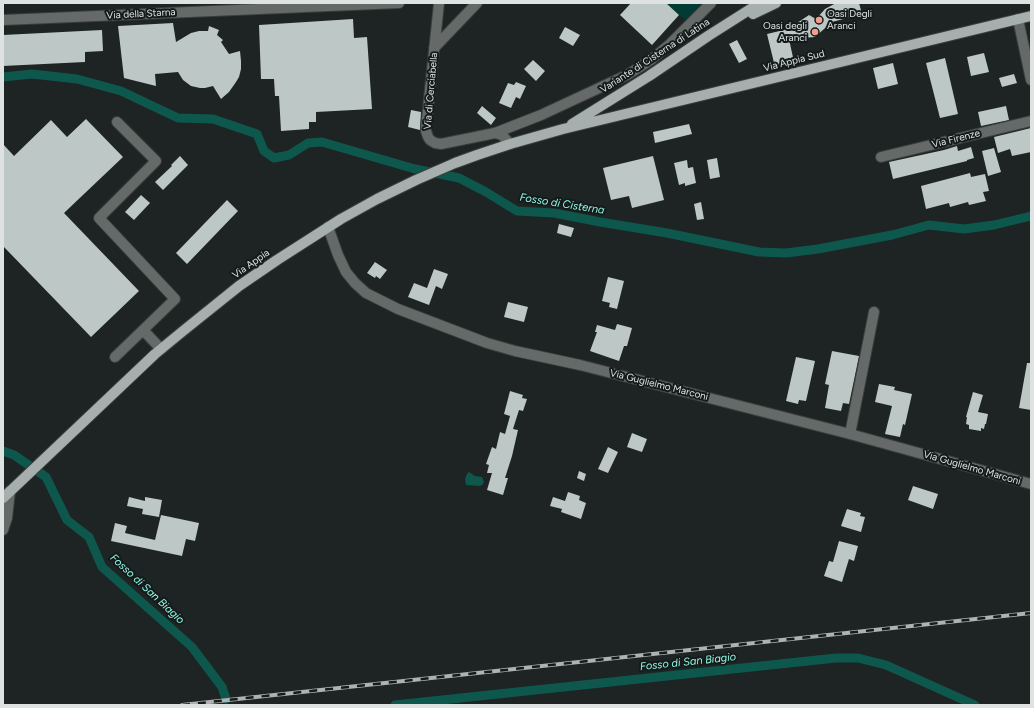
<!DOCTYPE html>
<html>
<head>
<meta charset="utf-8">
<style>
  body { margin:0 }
  #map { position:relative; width:1034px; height:708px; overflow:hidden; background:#1d2423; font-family:Figtree,sans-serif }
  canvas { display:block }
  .frame { position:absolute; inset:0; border:4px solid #dee3e2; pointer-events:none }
</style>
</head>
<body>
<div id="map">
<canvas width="1034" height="708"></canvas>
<div class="frame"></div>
</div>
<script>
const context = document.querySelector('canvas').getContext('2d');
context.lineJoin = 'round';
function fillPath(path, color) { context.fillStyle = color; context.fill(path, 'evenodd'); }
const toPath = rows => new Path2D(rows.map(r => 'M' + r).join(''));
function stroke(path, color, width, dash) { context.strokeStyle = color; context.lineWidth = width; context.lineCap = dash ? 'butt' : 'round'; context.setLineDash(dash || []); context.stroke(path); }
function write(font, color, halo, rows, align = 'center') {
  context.font = font + ' Figtree,sans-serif'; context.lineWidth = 4; context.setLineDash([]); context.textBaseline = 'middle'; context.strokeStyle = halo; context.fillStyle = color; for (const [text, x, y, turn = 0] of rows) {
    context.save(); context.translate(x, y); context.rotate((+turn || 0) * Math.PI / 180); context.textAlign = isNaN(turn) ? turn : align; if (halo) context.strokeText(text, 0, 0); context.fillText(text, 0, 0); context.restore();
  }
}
fillPath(toPath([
  [666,3,698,3,700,5,685,20]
]), '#003c34');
fillPath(toPath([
  [469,472,475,476,482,477,484,482,482,485,479,486,466,485,465,479,467,474]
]), '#0d574d');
stroke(toPath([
  [3,77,32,74,77,79,121,91,178,118,213,119,257,134,264,151,274,158,289,155,308,143,322,142,415,169,459,178,486,192,517,211,554,213,600,222,667,233,759,252,786,253,818,249,892,235,929,225,964,229,994,225,1031,216],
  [3,451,14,455,46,477,67,520,89,537,102,567,192,647,222,687,226,699],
  [395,705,836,658,858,658,886,665,975,705]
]), '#0d574d', 9);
fillPath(toPath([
  [631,3,666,3,679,15,652,45,620,15],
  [836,3,859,3,862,14,832,22,815,37,789,39,794,62,775,67,767,34,788,29,809,15,816,19,825,9],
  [353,19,354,38,367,37,372,109,316,112,316,122,309,122,309,129,281,131,279,96,275,96,274,79,261,79,259,25],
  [173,23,176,42,191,33,199,31,208,31,209,26,219,30,217,35,223,40,221,42,229,54,240,51,241,61,241,69,239,77,236,82,229,92,221,99,213,86,205,88,200,88,191,86,183,80,178,72,155,74,156,86,124,78,118,26],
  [565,27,580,35,573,46,559,38],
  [102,30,103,51,85,52,85,62,3,66,3,35],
  [737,40,747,59,739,63,729,44],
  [984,53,989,72,971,76,967,57],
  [945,58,958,114,940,118,926,63],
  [533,60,545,71,536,81,524,69],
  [893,63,898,84,878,89,873,68],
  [1014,74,1017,83,1002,87,999,78],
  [516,82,526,86,520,99,516,97,511,108,499,103,508,83,514,85],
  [482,106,496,118,491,125,477,113],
  [1006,106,1009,120,981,126,978,112],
  [411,110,421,112,420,130,408,127],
  [86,119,123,157,64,213,139,291,91,337,3,246,3,144,14,156,51,120,67,137],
  [689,124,692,134,655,143,653,132],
  [1031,128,1031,152,1012,156,1010,149,998,153,994,137],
  [957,146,958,151,971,147,974,158,967,160,967,161,893,179,889,162,944,150],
  [994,148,1001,172,988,176,982,151],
  [180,156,188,165,163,190,155,182,172,166,171,165],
  [653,156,664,200,632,208,629,196,611,200,603,168],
  [717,158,720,177,710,179,707,160],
  [687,160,688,168,693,167,696,183,685,186,685,183,679,185,674,163],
  [970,173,971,177,985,174,989,191,983,192,986,201,969,205,968,202,950,207,949,203,926,209,921,186],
  [141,195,150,203,134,220,125,212],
  [227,200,238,211,187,264,176,253],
  [701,202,704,219,697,220,694,204],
  [559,224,574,228,571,237,557,233],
  [375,262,387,270,380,279,376,276,375,278,367,273],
  [434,269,448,274,442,289,436,286,429,305,408,297,414,283,427,288],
  [608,277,624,281,617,309,609,307,610,303,602,301],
  [508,302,528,307,524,322,504,317],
  [617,324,632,328,627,346,624,346,619,361,590,351,597,332,595,332,597,325,615,330],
  [832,351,859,356,849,404,843,403,841,411,825,408,829,385,825,384],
  [796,357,815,361,806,401,799,400,798,404,786,401],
  [1027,363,1031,363,1031,410,1019,408],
  [879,384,895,387,894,390,912,394,905,425,903,424,900,437,885,434,892,406,875,402],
  [510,391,523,395,522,398,527,399,523,411,519,410,513,429,518,430,512,456,505,478,508,478,503,495,487,490,492,473,487,473,489,465,486,464,492,447,496,449,500,432,505,434,510,416,504,414],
  [973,392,983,395,978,412,988,414,986,424,985,424,984,429,981,428,981,431,969,429,969,425,966,424,967,417,966,417],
  [632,433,647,439,642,452,627,447],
  [608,447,618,452,608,473,598,469],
  [579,471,586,474,584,481,577,478],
  [913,486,938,494,933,509,908,500],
  [568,492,580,496,579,500,586,503,581,519,561,512,562,509,550,506,553,497,565,501],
  [129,497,145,501,145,497,162,500,159,517,142,514,143,509,127,506],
  [847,509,861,513,860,516,865,517,861,532,841,526],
  [161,515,199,523,195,541,186,539,182,556,111,541,115,523,127,526,125,533,155,540],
  [839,541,858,546,854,561,849,559,842,582,824,576,829,561,833,562]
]), '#bdc7c5');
const minor = toPath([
  [439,3,426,128,426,131,428,137,430,140,435,143,441,144,495,133,502,135,510,144],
  [1018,19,1031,80],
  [3,20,399,3],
  [434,48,477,3],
  [117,122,156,161,99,218,175,299,143,330,161,349],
  [495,133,541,115,627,75,640,67,652,59,670,44,711,3],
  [881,157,1031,121],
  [328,227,338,255,346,272,355,283,366,293,398,309,487,343,515,351,580,365,850,434,1031,484],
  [115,357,143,330],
  [850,434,874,312],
  [3,530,7,518,10,491]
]);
const major = toPath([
  [753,14,776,3],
  [572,124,649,76,708,36,760,3],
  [3,498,155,354,183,331,239,286,277,260,341,219,377,199,416,180,455,163,477,155,510,144,563,129,1031,16]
]);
stroke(minor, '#383f3e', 12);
stroke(major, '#383f3e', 12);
stroke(minor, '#656968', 10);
stroke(major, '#a7afae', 10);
const rail = toPath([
  [182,705,1031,613]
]);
stroke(rail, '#aeb3b2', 4);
stroke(rail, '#141b1a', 2.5, [8]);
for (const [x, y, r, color] of [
  [819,20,4,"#f49d8d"],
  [815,32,4,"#f49d8d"]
]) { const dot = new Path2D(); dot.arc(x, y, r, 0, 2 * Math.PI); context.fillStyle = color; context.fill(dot); stroke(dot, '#141b1a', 1.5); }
write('10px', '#dee3e2', '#141b1a', [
  ["Via della Starna",141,14,-3],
  ["Variante di Cisterna di Latina",655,56,-33],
  ["Via Appia Sud",794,61,-14],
  ["Via di Cerciabella",431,91,-85],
  ["Via Firenze",956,139,-14],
  ["Via Appia",251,264,-35],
  ["Via Guglielmo Marconi",659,385,14],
  ["Via Guglielmo Marconi",972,468,16]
]);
write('10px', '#dee3e2', '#141b1a', [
  ["Oasi Degli",827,14],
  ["Aranci",827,26],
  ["Oasi degli",807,26,"right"],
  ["Aranci",807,38,"right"]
], 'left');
write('italic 11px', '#92f9e6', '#141b1a', [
  ["Fosso di Cisterna",562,204,9],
  ["Fosso di San Biagio",147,589,43],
  ["Fosso di San Biagio",688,662,-6]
]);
</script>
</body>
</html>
